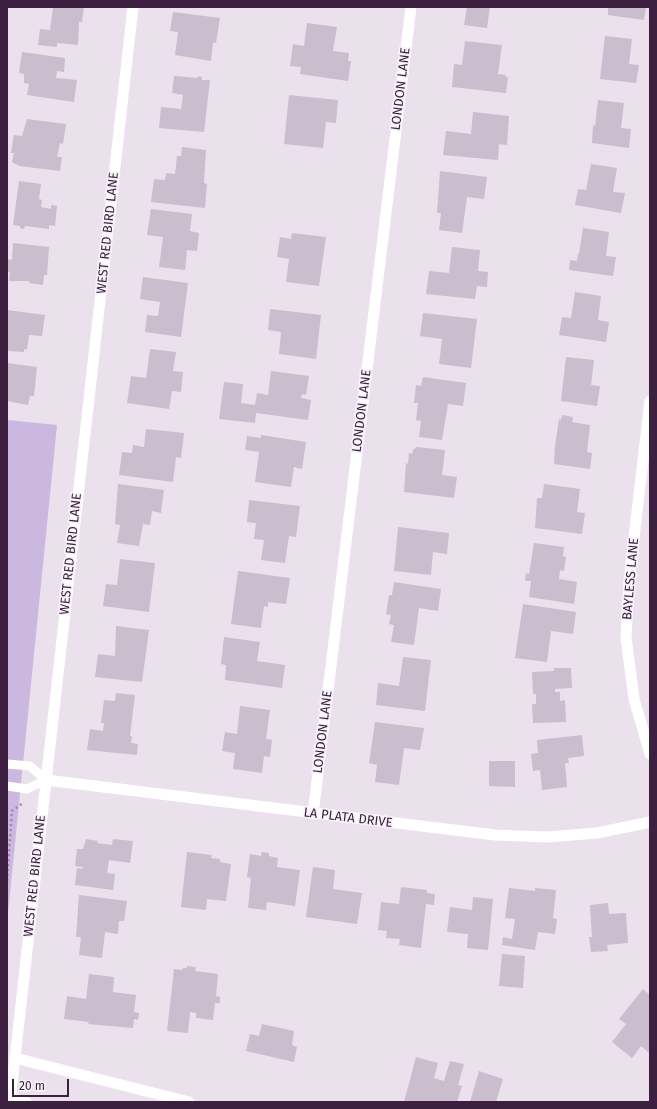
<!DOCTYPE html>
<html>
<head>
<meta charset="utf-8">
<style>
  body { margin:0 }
  #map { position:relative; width:657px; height:1109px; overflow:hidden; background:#eae1ed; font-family:"Fira Sans",sans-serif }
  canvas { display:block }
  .frame { position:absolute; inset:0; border:8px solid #3d203f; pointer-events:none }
  .scale { position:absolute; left:12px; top:1079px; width:57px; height:18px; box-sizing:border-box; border:2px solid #3d203f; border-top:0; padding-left:5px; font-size:12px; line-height:14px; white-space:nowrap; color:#3d203f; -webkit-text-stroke:3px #f7f2f9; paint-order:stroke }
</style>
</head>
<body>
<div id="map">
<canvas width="657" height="1109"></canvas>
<div class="frame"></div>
<div class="scale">20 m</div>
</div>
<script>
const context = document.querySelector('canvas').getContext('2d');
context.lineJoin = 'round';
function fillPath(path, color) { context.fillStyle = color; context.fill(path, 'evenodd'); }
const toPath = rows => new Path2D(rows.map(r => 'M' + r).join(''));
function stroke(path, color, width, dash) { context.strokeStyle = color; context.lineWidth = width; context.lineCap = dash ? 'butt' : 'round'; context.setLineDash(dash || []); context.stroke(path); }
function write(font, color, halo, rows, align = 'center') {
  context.font = font + ' "Fira Sans",sans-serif'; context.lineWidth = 3.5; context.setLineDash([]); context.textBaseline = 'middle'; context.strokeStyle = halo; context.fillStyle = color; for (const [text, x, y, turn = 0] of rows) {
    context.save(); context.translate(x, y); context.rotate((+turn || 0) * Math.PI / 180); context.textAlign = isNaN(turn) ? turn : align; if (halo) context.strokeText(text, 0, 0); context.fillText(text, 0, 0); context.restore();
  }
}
fillPath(toPath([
  [7,420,57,425,7,923]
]), '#cab8e0');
fillPath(toPath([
  [53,7,84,7,82,22,79,22,78,45,57,43,57,47,38,45,40,29,50,30],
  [467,7,490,7,487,28,464,25],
  [608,7,646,7,644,20,608,15],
  [173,12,220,18,216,43,213,42,211,61,175,55,178,32,170,31],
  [307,23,337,27,333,51,349,53,348,61,351,61,348,81,300,74,301,67,290,66,293,44,304,46],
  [605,36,632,39,629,64,639,65,636,83,600,79],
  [465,41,502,45,498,74,506,75,505,77,508,77,506,93,452,87,454,64,462,65],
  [22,52,65,58,64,72,57,71,56,78,77,80,74,102,27,95,29,84,24,83,24,74,19,73],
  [174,76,198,78,198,76,202,77,202,80,210,80,204,132,159,128,161,107,181,109,183,95,172,93],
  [289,95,338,100,336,123,326,122,323,148,284,144],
  [598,100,624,103,621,128,631,129,629,148,592,143,593,125,595,126],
  [473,112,509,116,507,145,499,144,498,160,443,155,446,131,471,134],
  [27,119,66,124,63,144,60,143,57,157,62,157,60,171,19,166,12,162,14,153,11,153,14,135,22,136],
  [182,147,206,150,204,183,207,184,205,208,151,202,154,179,165,180,166,173,175,174,177,156,181,156],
  [591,164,617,168,613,192,625,193,621,213,575,205,578,189,586,190],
  [440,171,487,177,484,199,467,197,462,233,439,230,441,213,437,213],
  [19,181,41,184,39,199,42,200,41,207,51,209,51,205,57,206,55,226,49,225,49,229,25,226,24,229,20,228,20,226,13,225],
  [151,209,192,214,190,231,199,233,197,251,187,250,185,270,159,267,163,237,147,235],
  [583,228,609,232,606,256,616,257,613,276,569,270,570,260,577,261,578,253,579,254],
  [292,233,326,237,319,286,286,282,289,259,277,257,280,237,291,239],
  [13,243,49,247,47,275,44,275,43,285,29,283,29,281,9,281,10,272,7,272,7,259,12,260],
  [452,247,480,250,478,271,488,272,487,287,477,286,475,299,426,294,429,271,449,273],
  [143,277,188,283,181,337,145,332,147,315,158,316,160,302,140,299],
  [575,292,601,296,598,320,609,322,606,342,559,335,562,317,571,318],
  [270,309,321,315,316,359,279,354,281,332,268,330],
  [7,310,45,315,42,336,29,335,27,350,24,349,24,352,7,351],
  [423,313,477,319,471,368,439,364,442,339,420,336],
  [150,349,176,352,173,371,183,372,181,392,172,391,169,409,127,403,131,376,146,378],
  [566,357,594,360,591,385,600,386,597,406,561,401],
  [7,363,37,367,34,396,30,396,28,405,7,401],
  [271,371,309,376,306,395,302,394,301,398,311,400,308,420,256,413,255,423,219,419,224,382,243,384,241,403,255,405,257,393,268,395],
  [423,377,466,383,463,406,448,404,442,440,419,437,421,421,416,420,418,403,414,403,416,385,421,386],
  [562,415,573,417,572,422,590,425,587,452,592,453,590,469,554,464,555,446,559,419,561,420],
  [146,429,184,433,181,458,176,457,173,482,119,475,122,452,132,453,133,445,144,447],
  [261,435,306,442,302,469,294,467,291,487,255,482,259,452,245,450,247,436,261,438],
  [417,447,445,450,442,475,457,477,454,498,404,492,406,463,408,464,409,453,412,454,413,450],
  [118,484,164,490,161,513,152,511,150,525,143,524,139,546,117,543,120,525,115,524],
  [544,484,580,489,577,512,585,513,582,534,535,528,537,498,542,498],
  [249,500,300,506,296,537,289,536,285,563,261,560,264,540,254,539,256,523,247,522],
  [398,527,449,533,447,554,433,552,431,575,394,571],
  [534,543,564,547,563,556,566,557,564,571,560,570,559,579,577,582,574,604,529,597,531,581,525,581,526,573,529,574],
  [120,559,155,563,149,612,103,606,106,584,117,585],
  [238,571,290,578,286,604,268,602,268,607,264,606,261,628,231,624],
  [394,582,441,589,438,611,419,608,414,645,391,642,394,625,389,624,391,615,386,614,389,595,392,595],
  [523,604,576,612,573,634,551,631,547,662,515,658],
  [116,626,149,630,142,682,95,677,98,654,115,656],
  [224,637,260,642,257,661,285,665,282,688,225,680,226,665,221,664],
  [403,657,431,660,425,711,376,705,378,683,399,686],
  [554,668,571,668,572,688,555,689,555,692,560,692,560,701,565,700,566,722,533,723,532,704,536,704,536,694,533,694,532,672,554,671],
  [116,693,135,695,130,736,132,736,131,743,138,744,137,755,87,750,90,729,103,731,104,723,101,723,104,700,115,701],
  [240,706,270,710,266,739,272,740,270,757,264,756,262,773,233,769,235,753,222,751,225,732,237,734],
  [375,722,424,728,420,750,404,748,399,785,375,782,377,765,369,763],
  [582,735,584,756,568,758,569,763,565,763,567,787,542,790,540,770,533,771,531,754,538,753,537,740],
  [489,761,515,761,515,787,489,786],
  [86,839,98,841,97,843,112,845,113,839,133,841,130,863,109,860,107,873,115,874,113,890,75,885,77,868,82,869,83,867,75,866,77,849,83,849],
  [187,852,212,855,211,858,220,859,220,862,231,864,226,901,207,899,206,910,181,907],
  [262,852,269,853,269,856,278,858,277,867,300,870,295,906,267,902,266,910,248,908,251,878,247,877,250,854,261,856],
  [313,867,335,870,333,889,362,893,357,924,306,917],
  [401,887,427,890,427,893,435,894,434,905,426,904,421,948,399,945,400,939,386,938,387,931,378,930,381,902,399,904],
  [509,888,535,891,535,888,556,890,553,918,557,919,555,934,538,932,535,950,502,945,503,937,512,939,515,919,505,918],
  [79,895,127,901,124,921,119,921,118,934,105,932,102,958,79,955,81,937,76,937],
  [473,897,493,899,488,950,467,948,468,934,447,932,450,907,472,910],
  [608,903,609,914,626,913,628,943,607,945,608,951,591,952,589,937,592,937,590,905],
  [502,954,525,956,523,988,499,986],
  [187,966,196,967,195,971,218,974,216,996,220,997,220,1003,215,1003,213,1020,196,1018,196,1013,190,1012,188,1033,167,1031,174,969,182,970,183,968,187,968],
  [89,974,114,977,113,992,136,995,134,1012,139,1013,138,1020,134,1019,133,1028,88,1024,89,1022,64,1019,67,996,86,999],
  [643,989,650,995,650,1050,648,1052,641,1046,632,1058,612,1042,626,1024,619,1019],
  [262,1024,294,1031,292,1045,297,1047,294,1062,246,1051,250,1034,259,1036],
  [416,1057,438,1063,434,1078,444,1081,450,1061,464,1064,458,1085,462,1086,457,1102,404,1102],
  [479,1071,503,1079,496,1102,470,1102]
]), '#cabdce');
stroke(toPath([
  [7,881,12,811,23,803]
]), '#ad7fb3', 2.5, [2, 3]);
stroke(toPath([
  [7,764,30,766,46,780,27,789,7,786]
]), '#fff', 9);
stroke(toPath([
  [650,401,629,580,626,638,634,699,650,754],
  [46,780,495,835,547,837,597,833,650,822],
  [313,814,411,7]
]), '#fff', 11);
stroke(toPath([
  [15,1058,189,1102],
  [11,1098,26,1102],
  [10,1102,133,7]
]), '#fff', 11);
write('13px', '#3d203f', '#f7f2f9', [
  ["LONDON LANE",401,89,-83],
  ["WEST RED BIRD LANE",108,233,-84],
  ["LONDON LANE",362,411,-83],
  ["WEST RED BIRD LANE",71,554,-84],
  ["BAYLESS LANE",631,579,-85],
  ["LONDON LANE",323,732,-83],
  ["LA PLATA DRIVE",348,818,7],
  ["WEST RED BIRD LANE",35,876,-84]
]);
</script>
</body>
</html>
